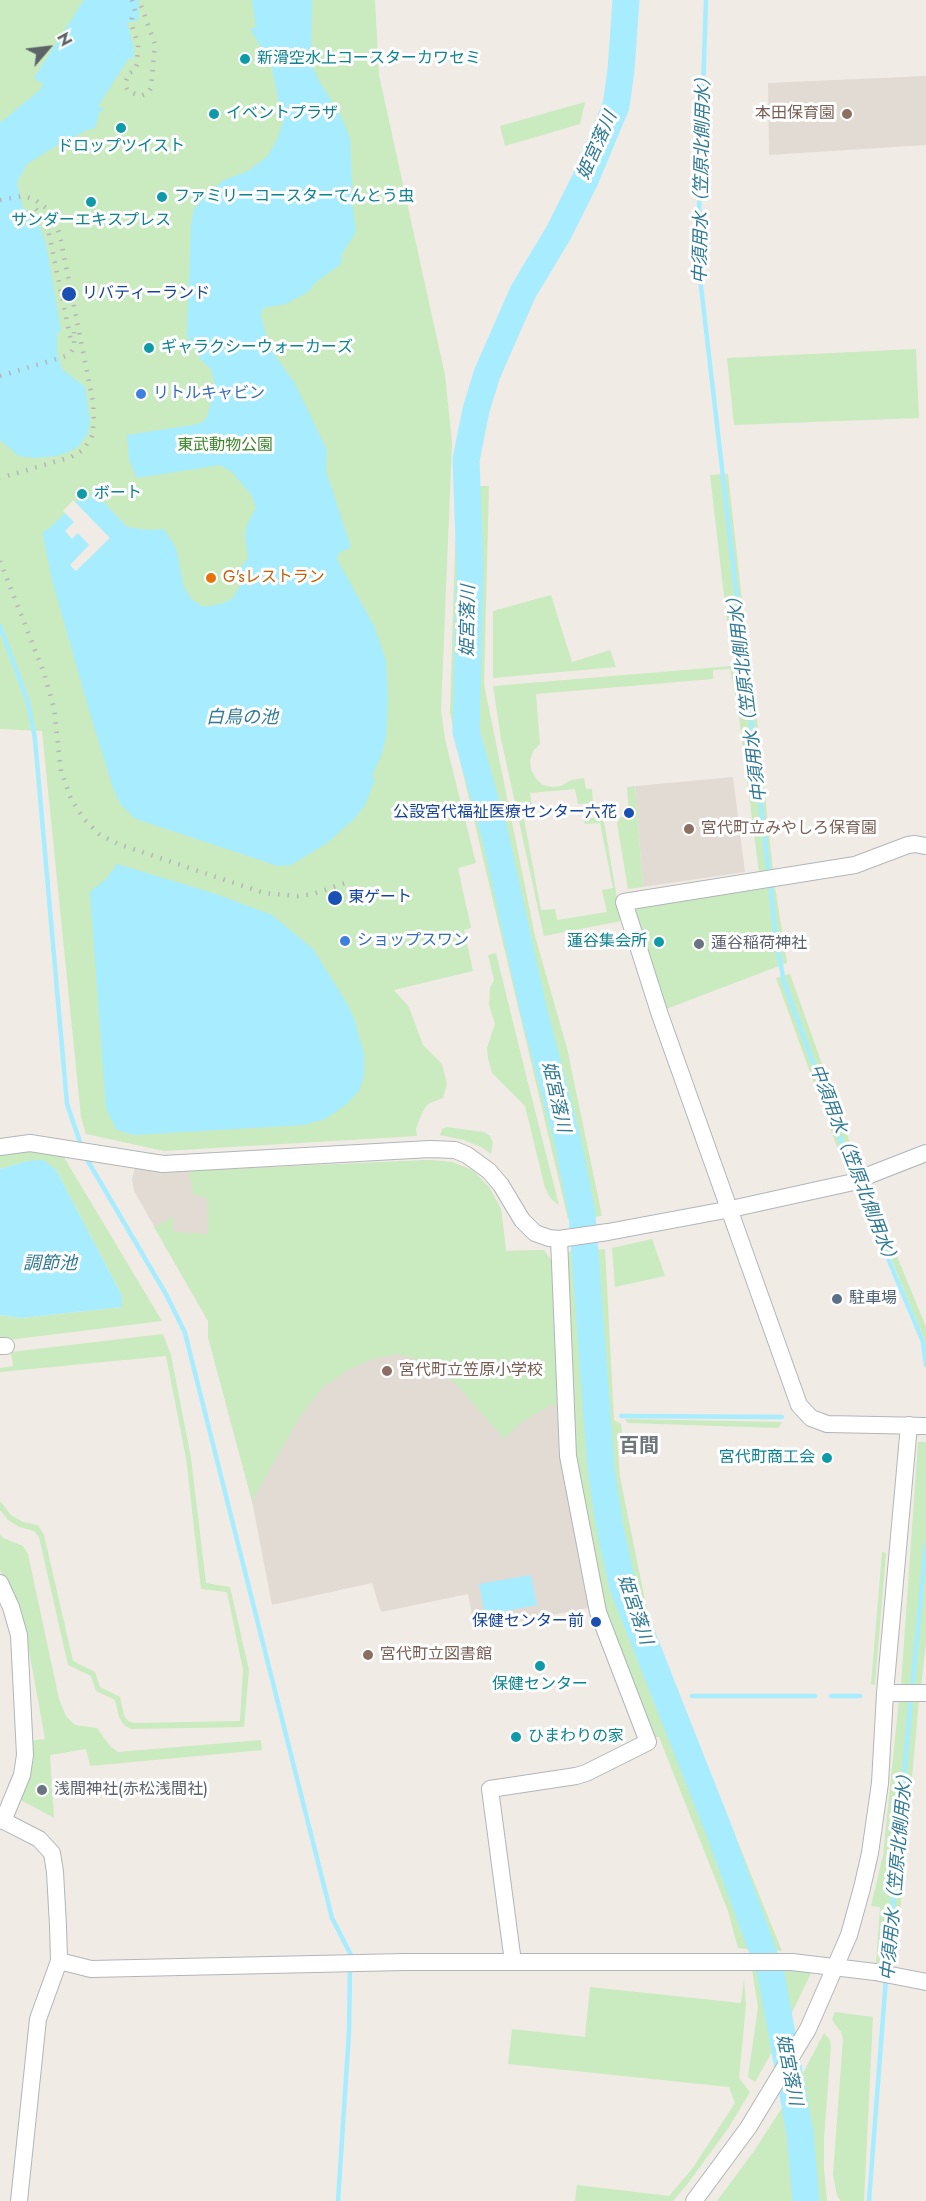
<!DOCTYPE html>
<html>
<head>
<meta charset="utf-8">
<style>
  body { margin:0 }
  #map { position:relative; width:926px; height:2201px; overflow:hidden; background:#f1ebe5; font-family:Jost,sans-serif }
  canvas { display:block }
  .north { position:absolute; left:18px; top:18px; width:60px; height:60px; -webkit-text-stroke:4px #fff; paint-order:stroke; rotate:62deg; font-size:16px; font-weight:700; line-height:24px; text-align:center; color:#5d6467 }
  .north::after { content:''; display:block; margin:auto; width:21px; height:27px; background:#5d6467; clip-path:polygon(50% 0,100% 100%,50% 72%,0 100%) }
</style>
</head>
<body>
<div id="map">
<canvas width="926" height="2201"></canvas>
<div class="north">N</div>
</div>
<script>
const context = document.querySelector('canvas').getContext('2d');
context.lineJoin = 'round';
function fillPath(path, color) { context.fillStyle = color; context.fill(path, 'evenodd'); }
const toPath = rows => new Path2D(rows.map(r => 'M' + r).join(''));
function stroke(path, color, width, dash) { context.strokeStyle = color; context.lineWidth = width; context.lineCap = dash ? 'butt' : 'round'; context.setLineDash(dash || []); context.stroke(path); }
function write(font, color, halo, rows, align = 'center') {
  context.font = font + ' Jost,"Noto Sans JP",sans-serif'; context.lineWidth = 6; context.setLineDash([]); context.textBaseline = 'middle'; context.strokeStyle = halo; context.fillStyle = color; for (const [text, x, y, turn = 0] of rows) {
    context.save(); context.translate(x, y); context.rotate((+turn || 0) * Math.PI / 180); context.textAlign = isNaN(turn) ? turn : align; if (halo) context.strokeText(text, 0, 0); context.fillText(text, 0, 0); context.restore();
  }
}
fillPath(toPath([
  [926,76,926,145,769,155,768,83],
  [733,777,745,872,643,887,635,786],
  [429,1160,452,1162,472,1170,489,1187,501,1209,506,1251,544,1250,593,1607,475,1630,468,1594,381,1612,372,1583,272,1605,252,1501,208,1337,208,1321,134,1191,132,1179,135,1167,162,1172]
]), '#e1dbd4');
fillPath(toPath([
  [0,0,375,0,379,75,445,375,452,442,441,711,445,739,476,863,458,868,471,928,464,930,473,971,394,990,409,1007,423,1045,442,1064,447,1084,443,1098,428,1104,423,1111,416,1128,417,1136,164,1151,86,1134,81,1117,42,731,0,729],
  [585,102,580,124,505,146,500,126],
  [916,349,919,418,734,425,727,358],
  [728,474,752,691,742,692,735,657,731,656,710,475],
  [457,484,464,485,459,717,462,747,486,826,497,891,563,1148,577,1218,568,1219,457,748,450,712],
  [475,486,489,486,484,684,535,936,567,1048,602,1216,592,1217,587,1184,516,885,474,721,479,582],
  [551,595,572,662,610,650,616,667,493,678,493,611],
  [732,666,739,702,755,701,773,871,759,873,737,702,730,669,713,670,713,679,536,694,540,744,533,751,530,760,531,770,537,780,543,785,552,787,561,786,571,780,584,778,586,789,592,789,593,803,578,804,575,789,530,793,532,807,522,808,541,910,555,909,557,920,607,912,602,890,613,888,600,823,585,824,583,818,600,818,604,822,621,921,544,936,501,739,493,686],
  [635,786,643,887,628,889,617,823,621,817,629,817,627,787],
  [775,887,787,963,666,1009,634,914,636,908],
  [496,953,526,1075,559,1205,551,1199,545,1188,525,1106,492,1073,488,1058,487,1048,495,1024,489,1005,490,988,494,980,488,955],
  [790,974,858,1165,845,1169,776,978],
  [446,1127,484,1132,490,1136,493,1142,491,1154,481,1147,464,1140,440,1135,442,1129],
  [31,1150,62,1154,162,1321,0,1341,0,1315,21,1318,122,1307,122,1296,56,1170,27,1161,0,1169,0,1154],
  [429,1160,452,1162,472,1170,489,1187,501,1209,506,1251,544,1250,554,1264,560,1404,551,1405,522,1422,504,1439,457,1385,440,1370,418,1360,398,1354,373,1359,348,1370,323,1387,299,1418,252,1501,208,1337,208,1321,154,1227,173,1217,173,1232,208,1234,207,1198,193,1195,189,1171],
  [868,1186,926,1327,926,1348,925,1341,862,1188],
  [652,1239,665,1276,615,1287,612,1248],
  [605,1249,614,1420,621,1424,622,1432,617,1438,620,1477,650,1625,782,1951,772,1950,737,1857,659,1671,640,1619,620,1542,606,1461,591,1250],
  [571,1251,580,1251,593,1480,607,1555,626,1629,659,1700,700,1798,728,1873,753,1950,738,1948,728,1911,659,1737,654,1737,603,1609,572,1452,564,1255],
  [163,1334,171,1355,191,1458,206,1583,230,1587,249,1670,244,1727,131,1729,124,1725,119,1717,115,1700,96,1691,91,1676,68,1665,39,1537,34,1531,19,1527,8,1520,0,1510,0,1501,11,1515,23,1522,38,1525,44,1535,73,1661,95,1672,100,1687,120,1697,124,1715,128,1721,134,1723,240,1721,243,1670,227,1592,201,1589,186,1458,166,1356,0,1372,0,1368,13,1366,11,1352],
  [625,1419,782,1422,778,1428,628,1423],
  [918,1442,926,1442,926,1642,921,1687,901,1685],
  [0,1534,3,1538,23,1546,28,1554,59,1699,66,1716,75,1725,97,1728,110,1746,118,1752,261,1740,262,1750,90,1766,86,1749,50,1755,54,1818,17,1798,29,1741,45,1739,26,1634,9,1586,0,1571],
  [882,1552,886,1553,875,1685,871,1684],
  [899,1699,919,1699,895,1970,876,1965,880,1907,871,1906,883,1855],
  [752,1970,760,1970,765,1986,774,2020,777,2043,755,2082,748,2077,758,2007],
  [777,1970,812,1971,788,2021,785,1995],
  [744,1979,746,2005,739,2078,750,2092,729,2127,689,2182,673,2201,575,2201,577,2185,669,2196,692,2169,735,2103,729,2087,508,2064,512,2029,585,2037,590,1987,741,2003],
  [835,2012,873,2017,864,2201,841,2201,837,2196,833,2174,843,2039,841,2032,832,2020],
  [824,2033,830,2040,831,2047,824,2138,824,2169,827,2201,813,2201,801,2077],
  [787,2100,797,2166,799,2201,717,2201,754,2151]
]), '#caeac0');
fillPath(toPath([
  [84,0,139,0,139,20,127,23,134,48,133,60,129,58,98,106,104,109,99,113,95,128,87,130,56,146,27,164,17,183,23,208,29,212,40,227,46,244,61,330,57,334,57,351,62,369,85,387,90,421,88,433,79,446,69,452,56,456,35,458,19,456,0,440,0,123,41,89,43,84,34,78],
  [252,0,312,0,311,63,319,81,340,114,350,138,353,208,356,232,342,254,341,264,316,282,308,292,286,304,263,308,261,315,269,347,294,382,327,450,326,471,351,547,339,553,337,559,375,628,386,661,388,699,386,737,382,753,372,776,375,780,365,805,355,818,327,843,291,865,277,866,263,861,136,819,121,805,113,788,89,710,52,580,43,536,43,532,52,526,79,499,90,499,92,490,127,527,148,530,164,529,176,548,184,587,192,600,204,607,220,604,232,599,240,586,238,571,248,558,245,536,247,525,256,508,252,496,232,472,220,465,137,478,129,460,127,435,199,424,207,418,215,385,211,369,201,360,187,336,191,226,194,209,209,192,224,180,246,172,267,157,277,140,283,122,271,64,250,29,256,27],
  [117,864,216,894,272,915,313,949,345,1000,354,1018,364,1054,364,1075,360,1089,347,1104,325,1119,303,1125,134,1135,117,1130,106,1109,90,892,107,878],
  [43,1160,56,1170,122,1296,122,1307,21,1318,0,1315,0,1169,27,1161],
  [531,1575,537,1605,485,1615,479,1584]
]), '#a7edff');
fillPath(toPath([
  [73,500,110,538,76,571,70,565,89,545,78,533,72,539,65,531,74,522,63,511]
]), '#f1ebe5');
stroke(toPath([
  [706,0,698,244,699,269,769,875],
  [0,626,28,702,35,739,67,1104,82,1148],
  [770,883,776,940,784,982,854,1177],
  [85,1156,167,1296,185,1333,332,1918,351,1955,351,1959],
  [857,1184,923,1342,926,1365],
  [621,1416,782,1417],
  [912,1689,926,1545],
  [692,1696,815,1696],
  [831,1696,860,1696],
  [887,1970,911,1697],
  [338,2201,349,2032,350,1967],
  [869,2201,886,1978]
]), '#a7edff', 4.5);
stroke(toPath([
  [626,0,621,70,616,106,585,180,559,232,523,292,487,374,476,410,466,460,470,567,466,732,495,835,533,1008,568,1142,582,1214,601,1469,610,1528,623,1587,720,1833,771,1974,800,2133,806,2201]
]), '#a7edff', 27);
const minor = toPath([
  [925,846,915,844,908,845,855,865,624,902,660,1015,799,1405,811,1418,827,1424,926,1426],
  [0,1147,30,1143,163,1164,430,1149,455,1150,467,1155,489,1171,501,1185,522,1220,535,1233,549,1238,559,1239,608,1232,731,1209,849,1183,926,1153],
  [0,1346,6,1346],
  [0,1583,11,1607,19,1635,25,1755,22,1775,3,1821],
  [885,1693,926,1693],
  [0,1819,39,1839,52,1853,55,1872,58,1926,59,1961,38,2019,19,2201],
  [59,1961,91,1969,404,1962,792,1962,875,1972,926,1982],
  [513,1962,490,1789,576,1776,586,1773,648,1742,598,1612,568,1456,559,1239],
  [694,2201,748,2128,808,2029,849,1935,862,1888,870,1853,880,1783,885,1693,909,1425]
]);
stroke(minor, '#b1b6b9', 18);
stroke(minor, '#fff', 16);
stroke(toPath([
  [132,0,135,11,132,18,132,26,138,45,137,64,135,70,128,74,125,85,128,91,140,96,148,93,151,88,155,44,139,0],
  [0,200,23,196,34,199,50,211,55,221,60,236,93,402,94,421,92,436,83,450,71,457,0,478],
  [36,209,44,218,48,229,71,341],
  [0,376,66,356,71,352,74,347,74,332],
  [0,561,44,673,54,708,61,771,71,799,84,819,99,834,118,844,264,893,298,896,313,894,351,881]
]), '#b4b5b6', 4.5, [1.5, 8]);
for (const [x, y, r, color] of [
  [245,59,6,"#0f9aa8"],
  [214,114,6,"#0f9aa8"],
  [847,114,6,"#8d6e63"],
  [121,128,6,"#0f9aa8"],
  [162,197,6,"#0f9aa8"],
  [91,202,6,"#0f9aa8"],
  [69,294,8,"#1a4fb4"],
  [149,348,6,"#0f9aa8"],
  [141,394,6,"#3f7fe0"],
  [82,494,6,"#0f9aa8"],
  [211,578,6,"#e8710a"],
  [629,813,6,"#1a4fb4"],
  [689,829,6,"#8d6e63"],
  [335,898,8,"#1a4fb4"],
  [345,941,6,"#3f7fe0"],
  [659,942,6,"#0f9aa8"],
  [699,944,6,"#6b7280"],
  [837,1299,6,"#5c6f8a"],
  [387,1371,6,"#8d6e63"],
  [827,1458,6,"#0f9aa8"],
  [596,1622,6,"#1a4fb4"],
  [368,1655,6,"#8d6e63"],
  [540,1666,6,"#0f9aa8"],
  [516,1737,6,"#0f9aa8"],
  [42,1790,6,"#6b7280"]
]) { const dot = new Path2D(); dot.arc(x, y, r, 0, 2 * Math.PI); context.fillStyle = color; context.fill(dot); stroke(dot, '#fff', 2); }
write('16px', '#0d838f', '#fff', [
  ["新滑空水上コースターカワセミ",257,59],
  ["イベントプラザ",226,114],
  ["ドロップツイスト",121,147,"center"],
  ["ファミリーコースターてんとう虫",174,197],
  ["サンダーエキスプレス",91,221,"center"],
  ["ギャラクシーウォーカーズ",161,348],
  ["ボート",94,494],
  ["蓮谷集会所",647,942,"right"],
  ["宮代町商工会",815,1458,"right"],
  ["保健センター",540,1685,"center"],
  ["ひまわりの家",528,1737]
], 'left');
write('16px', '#785e54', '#fff', [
  ["本田保育園",835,114,"right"],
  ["宮代町立みやしろ保育園",701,829],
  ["宮代町立笠原小学校",399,1371],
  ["宮代町立図書館",380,1655]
], 'left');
write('16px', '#164399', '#fff', [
  ["リバティーランド",82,294],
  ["公設宮代福祉医療センター六花",617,813,"right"],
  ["東ゲート",348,898],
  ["保健センター前",584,1622,"right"]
], 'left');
write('16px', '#366cbe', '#fff', [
  ["リトルキャビン",153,394],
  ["ショップスワン",357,941]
], 'left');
write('16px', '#3e862d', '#fff', [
  ["東武動物公園",225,446]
]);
write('16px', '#c56008', '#fff', [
  ["G'sレストラン",223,578]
], 'left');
write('16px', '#5b616d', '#fff', [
  ["蓮谷稲荷神社",711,944],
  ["浅間神社(赤松浅間社)",54,1790]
], 'left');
write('16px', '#4e5e75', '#fff', [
  ["駐車場",849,1299]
], 'left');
write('italic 18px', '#307a96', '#fff', [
  ["姫宮落川",598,146,-66],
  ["中須用水（笠原北側用水）",703,176,-89],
  ["姫宮落川",469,621,-89],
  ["中須用水（笠原北側用水）",748,695,-97],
  ["白鳥の池",242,719],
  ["姫宮落川",555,1097,77],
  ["中須用水（笠原北側用水）",853,1166,69],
  ["調節池",50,1265],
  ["姫宮落川",634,1610,71],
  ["中須用水（笠原北側用水）",898,1873,-85],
  ["姫宮落川",788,2070,79]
]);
write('bold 20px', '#6e7679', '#fff', [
  ["百間",639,1447]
]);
</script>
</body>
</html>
